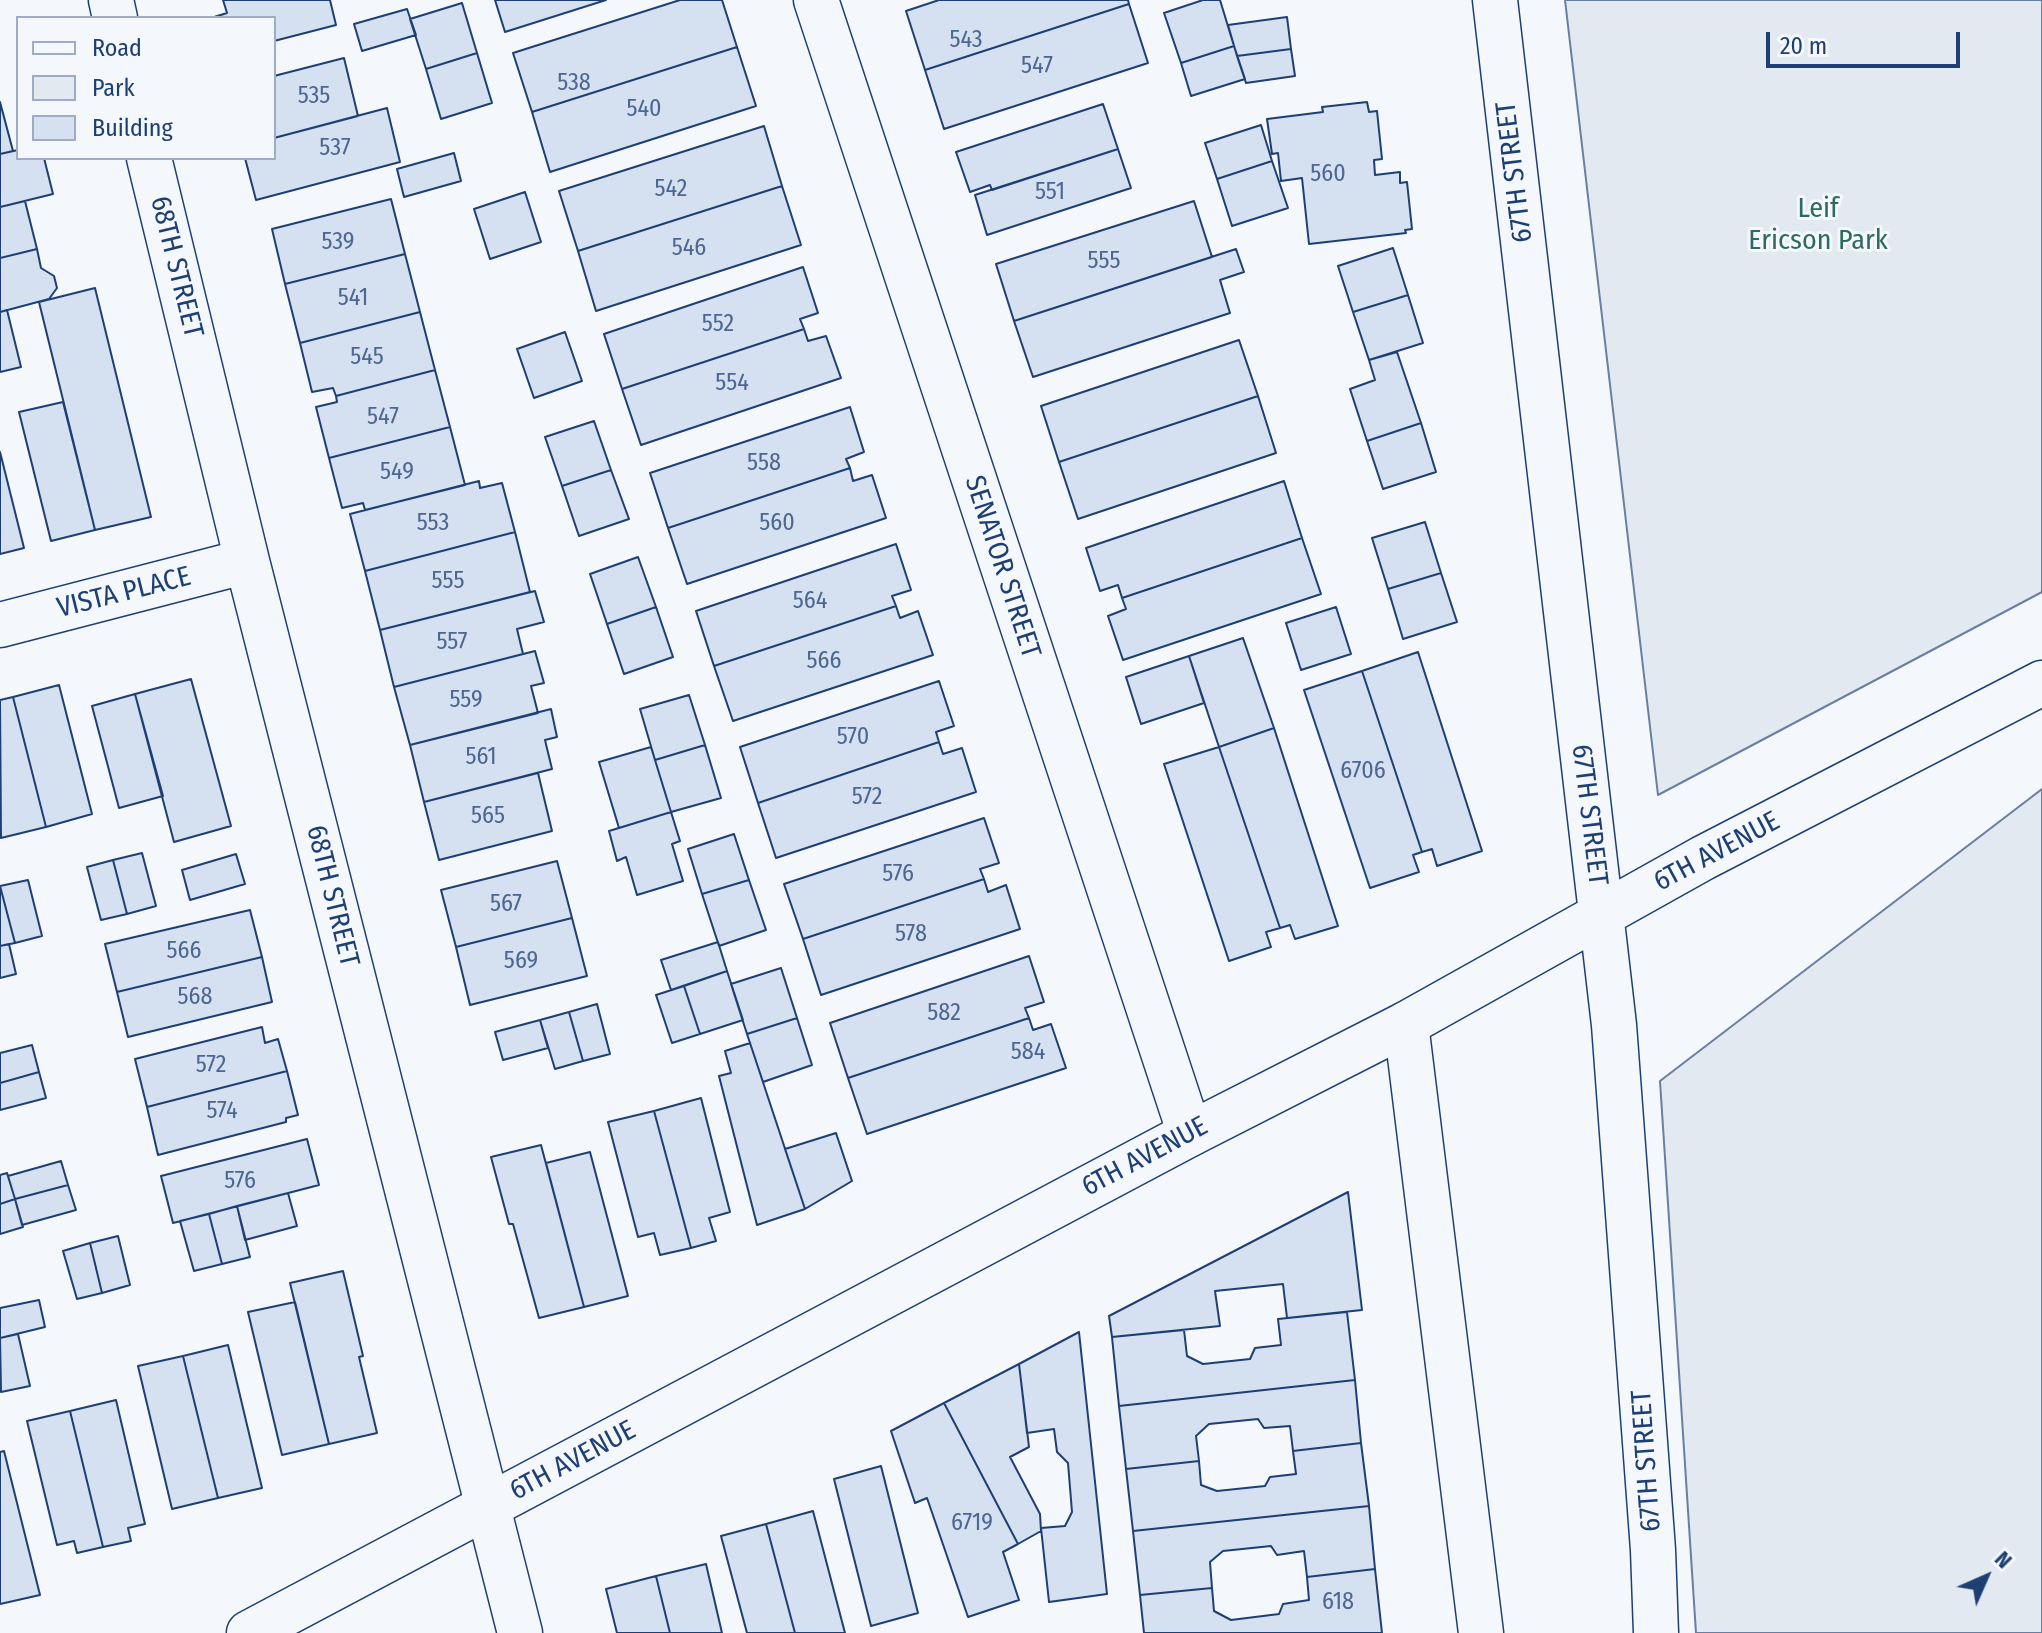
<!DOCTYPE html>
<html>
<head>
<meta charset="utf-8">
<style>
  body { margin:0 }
  #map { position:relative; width:2042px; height:1633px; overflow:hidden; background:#f4f7fb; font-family:"Fira Sans Condensed",sans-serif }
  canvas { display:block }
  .legend { position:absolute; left:16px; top:16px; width:260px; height:144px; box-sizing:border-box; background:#f4f7fb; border:2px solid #9eadc5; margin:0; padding:10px 14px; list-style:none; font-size:24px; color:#1d3f73 }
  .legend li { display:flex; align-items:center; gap:16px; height:40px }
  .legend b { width:40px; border:2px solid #9eadc5 }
  .north { position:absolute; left:1946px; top:1537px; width:80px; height:80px; -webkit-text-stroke:6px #f4f7fb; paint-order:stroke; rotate:45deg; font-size:22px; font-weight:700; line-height:32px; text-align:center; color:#1d3f73 }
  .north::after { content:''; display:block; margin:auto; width:28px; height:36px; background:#1d3f73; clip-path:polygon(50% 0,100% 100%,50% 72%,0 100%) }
  .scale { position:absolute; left:1766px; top:32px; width:194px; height:36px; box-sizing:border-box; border:4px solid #1d3f73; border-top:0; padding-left:10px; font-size:24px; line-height:28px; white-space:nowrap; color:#1d3f73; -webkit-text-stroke:6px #f4f7fb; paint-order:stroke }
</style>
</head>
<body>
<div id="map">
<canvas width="2042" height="1633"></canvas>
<ul class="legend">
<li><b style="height:10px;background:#f4f7fb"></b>Road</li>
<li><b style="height:22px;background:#e3e9f0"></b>Park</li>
<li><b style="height:22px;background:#d5e0f0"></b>Building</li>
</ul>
<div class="north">N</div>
<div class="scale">20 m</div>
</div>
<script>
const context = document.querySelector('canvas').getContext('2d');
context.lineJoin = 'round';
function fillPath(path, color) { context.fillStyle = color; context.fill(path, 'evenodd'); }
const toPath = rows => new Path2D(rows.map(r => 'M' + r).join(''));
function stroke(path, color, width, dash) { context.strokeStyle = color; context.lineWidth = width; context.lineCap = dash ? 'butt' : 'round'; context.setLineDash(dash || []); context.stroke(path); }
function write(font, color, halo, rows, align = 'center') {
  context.font = font + ' "Fira Sans Condensed",sans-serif'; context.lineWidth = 6; context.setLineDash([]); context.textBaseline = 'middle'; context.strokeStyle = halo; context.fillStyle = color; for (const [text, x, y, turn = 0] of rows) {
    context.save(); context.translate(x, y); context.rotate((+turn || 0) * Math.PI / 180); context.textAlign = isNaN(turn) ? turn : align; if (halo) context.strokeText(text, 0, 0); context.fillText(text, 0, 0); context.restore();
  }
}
const green = toPath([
  [1565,0,2042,0,2042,592,1658,795,1565,0],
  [2042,789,2042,1633,1696,1633,1660,1081,2042,789]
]);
fillPath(green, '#e3e9f0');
stroke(green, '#687fa3', 2);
const building = toPath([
  [223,0,330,0,336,25,274,41,274,18,211,18,227,13,223,0],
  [495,0,606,0,505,32,495,0],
  [680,0,722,0,737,47,532,112,513,53,680,0],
  [939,0,1128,0,1129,4,925,70,906,11,939,0],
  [1203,0,1220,0,1234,46,1181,63,1164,13,1203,0],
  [462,3,477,53,426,69,410,19,462,3],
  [1129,4,1148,63,944,129,925,70,1129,4],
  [407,9,416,35,362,51,354,24,407,9],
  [1287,17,1291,49,1237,56,1228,25,1287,17],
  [1234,46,1245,79,1191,96,1181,63,1234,46],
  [737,47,756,106,550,172,532,112,737,47],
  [1291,49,1295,76,1246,83,1237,56,1291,49],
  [477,53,492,103,441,119,426,69,477,53],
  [344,58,358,116,274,138,274,76,344,58],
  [0,102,13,151,0,154,0,102],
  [1367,102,1369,112,1377,111,1382,159,1374,160,1375,175,1400,172,1400,183,1407,182,1412,229,1405,230,1406,233,1309,244,1302,178,1281,181,1278,153,1272,154,1267,119,1323,112,1322,107,1367,102],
  [1103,104,1118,149,992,190,990,185,970,192,956,152,1103,104],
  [387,108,400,162,256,200,245,158,274,158,274,138,387,108],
  [1261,125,1272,161,1217,179,1205,143,1261,125],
  [764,126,782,186,578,251,559,191,764,126],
  [1118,149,1131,188,987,235,975,195,1118,149],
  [18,150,18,158,44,158,53,194,0,207,0,154,18,150],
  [454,153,461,181,404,197,397,169,454,153],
  [1272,161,1288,208,1232,226,1217,179,1272,161],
  [782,186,801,245,596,311,578,251,782,186],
  [525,192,541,242,490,259,474,209,525,192],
  [391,199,405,254,285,284,272,229,391,199],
  [25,201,37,249,0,258,0,207,25,201],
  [1194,201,1212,257,1014,321,996,264,1194,201],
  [1393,248,1408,295,1353,312,1338,266,1393,248],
  [37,249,41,268,54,276,57,288,49,299,0,312,0,258,37,249],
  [1236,249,1244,272,1220,280,1230,313,1033,377,1014,321,1236,249],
  [405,254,420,312,300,343,285,284,405,254],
  [803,267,818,313,800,319,804,329,622,389,604,334,803,267],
  [95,288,151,517,95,530,39,302,95,288],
  [1408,295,1423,343,1369,360,1353,312,1408,295],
  [7,310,21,367,0,372,0,312,7,310],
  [420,312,435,370,336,396,333,388,312,392,300,343,420,312],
  [804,329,808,341,826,336,841,378,641,445,622,389,804,329],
  [565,332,582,381,534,398,517,349,565,332],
  [1239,340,1258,396,1059,462,1041,406,1239,340],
  [1397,352,1421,423,1367,441,1350,389,1375,380,1369,360,1397,352],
  [435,370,450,427,329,458,316,407,337,402,336,396,435,370],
  [1258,396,1276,453,1078,519,1059,462,1258,396],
  [63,402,95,530,51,541,19,412,63,402],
  [850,407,864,452,846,459,850,468,668,528,650,473,850,407],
  [594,421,611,470,562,486,545,437,594,421],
  [1421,423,1436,472,1383,489,1367,441,1421,423],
  [450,427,465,485,365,510,363,503,342,508,329,458,450,427],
  [0,452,24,548,0,554,0,452],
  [850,468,853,481,872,475,886,518,687,584,668,528,850,468],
  [611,470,629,519,579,536,562,486,611,470],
  [479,481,480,488,502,483,515,532,365,571,350,514,479,481],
  [1284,481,1302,538,1122,598,1118,585,1100,591,1086,548,1284,481],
  [1425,522,1441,573,1388,589,1372,538,1425,522],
  [515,532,530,592,380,630,365,571,515,532],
  [1302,538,1321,594,1123,660,1108,616,1126,609,1122,598,1302,538],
  [896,544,911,590,892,596,896,606,714,666,696,611,896,544],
  [638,557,656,607,607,624,590,574,638,557],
  [1441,573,1457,622,1403,639,1388,589,1441,573],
  [535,591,544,622,517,629,523,654,394,687,380,630,535,591],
  [896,606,900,618,918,611,933,655,733,721,714,666,896,606],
  [656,607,673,657,624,674,607,624,656,607],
  [1336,607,1351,654,1301,670,1286,623,1336,607],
  [1243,638,1274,728,1219,747,1189,656,1243,638],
  [535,651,544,683,531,686,538,713,410,745,394,687,535,651],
  [1418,652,1482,851,1437,866,1432,849,1422,852,1362,671,1418,652],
  [1189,656,1204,703,1141,724,1126,677,1189,656],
  [1362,671,1422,852,1413,855,1419,872,1370,888,1304,690,1362,671],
  [191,679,231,826,174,842,135,694,191,679],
  [939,681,954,726,936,732,939,742,758,803,740,747,939,681],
  [59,685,92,814,46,827,13,697,59,685],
  [135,694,163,796,119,808,92,706,135,694],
  [689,695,705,745,655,760,640,709,689,695],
  [13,697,46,827,1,838,0,700,13,697],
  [551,709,557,737,545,740,552,769,424,802,410,745,551,709],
  [1274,728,1338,926,1295,939,1290,925,1280,928,1219,747,1274,728],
  [939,742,943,754,962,748,976,792,776,858,758,803,939,742],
  [705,745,721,798,671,812,655,760,705,745],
  [651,747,671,812,619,828,599,762,651,747],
  [1219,747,1280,928,1266,932,1271,947,1229,961,1164,764,1219,747],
  [538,773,552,831,439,860,424,802,538,773],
  [671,812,680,841,672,844,683,881,637,895,626,857,617,861,609,831,671,812],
  [984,818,999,863,980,869,984,879,803,939,784,884,984,818],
  [734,834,749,880,702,894,688,849,734,834],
  [142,853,156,906,127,914,113,860,142,853],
  [236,854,245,884,190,900,182,870,236,854],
  [113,860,127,914,101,920,87,867,113,860],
  [557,861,572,918,456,947,441,890,557,861],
  [984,879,988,892,1006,885,1020,929,821,995,803,939,984,879],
  [28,880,42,936,15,943,0,886,28,880],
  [749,880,766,930,719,946,702,894,749,880],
  [0,886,15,943,0,946,0,886],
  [250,910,262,957,117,992,105,944,250,910],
  [572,918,587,976,470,1005,456,947,572,918],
  [718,942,727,971,671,990,661,960,718,942],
  [9,944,16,974,0,978,0,946,9,944],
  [1029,956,1044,1002,1025,1008,1029,1018,848,1078,830,1023,1029,956],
  [262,957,272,1002,128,1037,117,992,262,957],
  [781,968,797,1018,747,1034,731,984,781,968],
  [727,971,743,1020,700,1034,684,986,727,971],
  [684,986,700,1034,672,1043,656,995,684,986],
  [597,1004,610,1054,583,1061,569,1012,597,1004],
  [569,1012,583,1061,555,1069,540,1020,569,1012],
  [797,1018,812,1065,763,1082,747,1034,797,1018],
  [1029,1018,1033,1030,1051,1024,1066,1068,867,1134,848,1078,1029,1018],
  [540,1020,548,1048,503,1060,495,1032,540,1020],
  [262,1027,265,1043,278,1039,287,1071,147,1107,135,1059,262,1027],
  [750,1043,805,1209,757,1225,719,1076,731,1073,725,1051,750,1043],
  [32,1045,39,1072,0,1083,0,1053,32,1045],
  [287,1071,298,1115,286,1118,286,1122,158,1155,147,1107,287,1071],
  [39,1072,46,1098,0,1110,0,1083,39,1072],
  [701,1098,730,1212,709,1218,716,1241,691,1248,654,1111,701,1098],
  [654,1111,691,1248,660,1255,654,1233,638,1237,608,1122,654,1111],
  [836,1133,852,1181,805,1209,785,1149,836,1133],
  [307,1139,319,1185,173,1223,161,1176,307,1139],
  [541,1145,584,1307,539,1318,513,1224,509,1224,491,1157,541,1145],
  [590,1152,628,1296,584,1307,546,1163,590,1152],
  [61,1161,68,1185,15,1199,8,1176,61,1161],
  [7,1173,15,1199,0,1204,0,1175,7,1173],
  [68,1185,76,1210,22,1225,15,1199,68,1185],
  [1348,1192,1362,1310,1287,1318,1283,1284,1215,1291,1220,1326,1112,1337,1109,1316,1348,1192],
  [288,1193,297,1226,245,1240,237,1206,288,1193],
  [15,1199,23,1227,0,1234,0,1204,15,1199],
  [237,1206,250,1257,222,1264,209,1214,237,1206],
  [209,1214,222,1264,194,1271,180,1221,209,1214],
  [118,1236,130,1285,102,1293,90,1243,118,1236],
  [90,1243,102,1293,77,1299,63,1251,90,1243],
  [343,1271,363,1356,359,1357,377,1433,329,1444,290,1283,343,1271],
  [39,1300,45,1327,0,1338,0,1308,39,1300],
  [295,1302,329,1444,282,1455,248,1312,295,1302],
  [1347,1312,1355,1380,1119,1406,1112,1337,1184,1330,1187,1356,1203,1364,1250,1359,1255,1348,1281,1345,1278,1319,1347,1312],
  [1079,1332,1107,1594,1049,1602,1041,1528,1065,1526,1072,1512,1068,1463,1057,1452,1054,1429,1027,1433,1019,1364,1079,1332],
  [18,1334,30,1386,1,1392,0,1338,18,1334],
  [228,1345,262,1488,218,1498,183,1356,228,1345],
  [183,1356,218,1498,172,1509,138,1366,183,1356],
  [1019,1364,1029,1447,1010,1457,1040,1514,1041,1531,1018,1544,944,1403,1019,1364],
  [1355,1380,1361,1443,1293,1451,1290,1426,1264,1428,1258,1419,1209,1424,1196,1436,1199,1461,1126,1469,1119,1406,1355,1380],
  [116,1400,145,1524,128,1528,131,1541,103,1547,70,1411,116,1400],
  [944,1403,1018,1544,1003,1552,1019,1600,968,1617,927,1498,915,1503,891,1431,944,1403],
  [70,1411,103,1547,77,1553,74,1541,57,1545,27,1421,70,1411],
  [1361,1443,1369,1506,1133,1531,1126,1469,1199,1461,1201,1485,1217,1491,1265,1486,1270,1477,1296,1474,1293,1451,1361,1443],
  [4,1451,40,1595,0,1604,0,1452,4,1451],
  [881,1466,918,1613,871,1626,834,1479,881,1466],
  [1369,1506,1375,1569,1307,1577,1304,1551,1277,1555,1271,1546,1223,1551,1210,1562,1212,1588,1140,1595,1133,1531,1369,1506],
  [813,1511,845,1633,795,1633,766,1524,813,1511],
  [766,1524,795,1633,747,1633,721,1536,766,1524],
  [706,1564,722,1633,670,1633,656,1576,706,1564],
  [1375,1569,1382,1633,1144,1633,1140,1595,1212,1588,1214,1611,1231,1620,1279,1614,1283,1604,1309,1600,1307,1577,1375,1569],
  [656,1576,670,1633,617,1633,606,1589,656,1576]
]);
fillPath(building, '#d5e0f0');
stroke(building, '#1d3f73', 2);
const minor = toPath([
  [111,0,115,18],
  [816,0,1190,1134],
  [149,158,247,561,520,1633],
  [0,625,247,561],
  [1406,1024,1481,1633]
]);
const tertiary = toPath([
  [1495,0,1614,1025,1653,1550,1656,1633],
  [249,1633,1190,1134,1406,1024,1703,858,2042,683]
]);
stroke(minor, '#1d3f73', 47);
stroke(tertiary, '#1d3f73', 47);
stroke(minor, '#f4f7fb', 44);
stroke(tertiary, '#f4f7fb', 44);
write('24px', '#4b6792', null, [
  ["543",966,40],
  ["547",1037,66],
  ["538",574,83],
  ["535",314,96],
  ["540",644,109],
  ["537",335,148],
  ["560",1328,174],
  ["542",671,189],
  ["551",1050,192],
  ["539",338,242],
  ["546",689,248],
  ["555",1104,261],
  ["541",353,298],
  ["552",718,324],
  ["545",367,357],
  ["554",732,383],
  ["547",383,417],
  ["558",764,463],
  ["549",397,472],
  ["553",433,523],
  ["560",777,523],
  ["555",448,581],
  ["564",810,601],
  ["557",452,642],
  ["566",824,661],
  ["559",466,700],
  ["570",853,737],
  ["561",481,757],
  ["6706",1363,771],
  ["572",867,797],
  ["565",488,816],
  ["576",898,874],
  ["567",506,904],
  ["578",911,934],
  ["566",184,951],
  ["569",521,961],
  ["568",195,997],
  ["582",944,1013],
  ["584",1028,1052],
  ["572",211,1065],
  ["574",222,1111],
  ["576",240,1181],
  ["6719",972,1523],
  ["618",1338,1602]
]);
write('28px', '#1d3f73', '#f4f7fb', [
  ["67TH STREET",1515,172,-97],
  ["68TH STREET",176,267,76],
  ["SENATOR STREET",1002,567,72],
  ["VISTA PLACE",124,593,-14],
  ["67TH STREET",1589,815,83],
  ["6TH AVENUE",1717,852,-28],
  ["68TH STREET",332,896,76],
  ["6TH AVENUE",1145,1157,-28],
  ["6TH AVENUE",573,1461,-28],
  ["67TH STREET",1647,1461,-94]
]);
write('28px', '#2c6c60', '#f4f7fb', [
  ["Leif",1818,209],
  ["Ericson Park",1818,241]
]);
</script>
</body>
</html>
